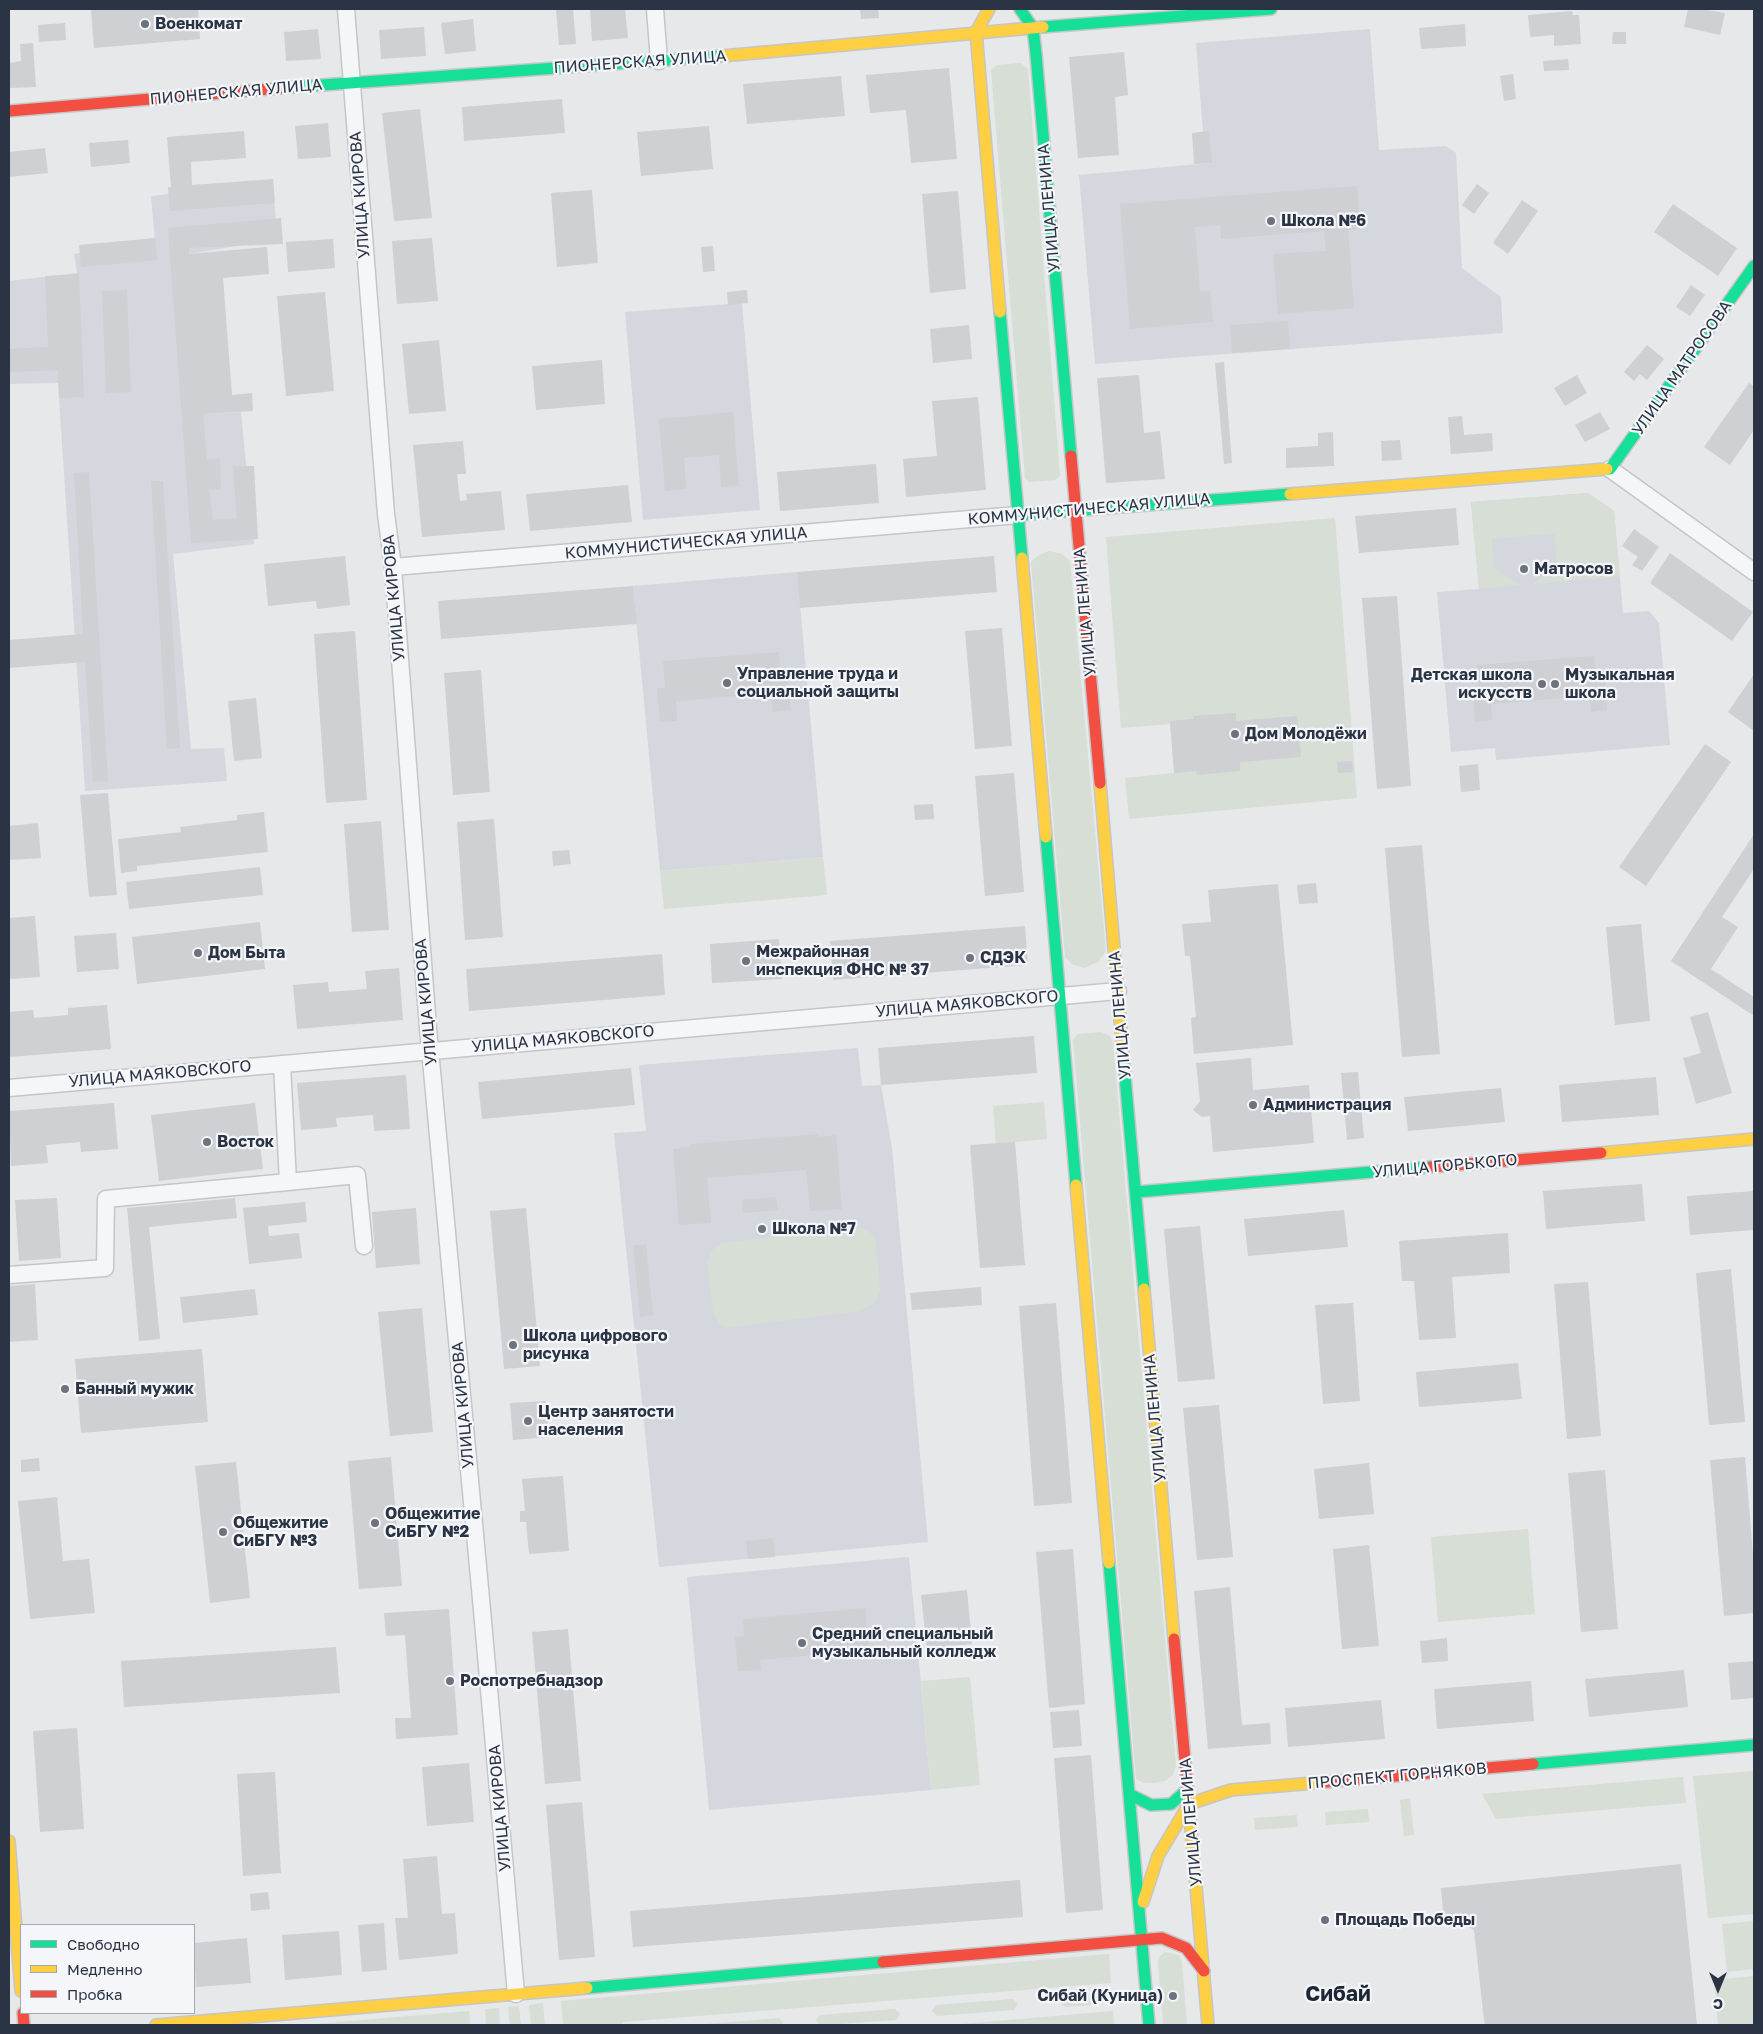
<!DOCTYPE html>
<html>
<head>
<meta charset="utf-8">
<style>
  body { margin:0 }
  #map { position:relative; width:1763px; height:2034px; overflow:hidden; background:#e6e8ea; font-family:"Golos Text",sans-serif }
  canvas { display:block }
  .frame { position:absolute; inset:0; border:10px solid #2b3445; pointer-events:none }
  .legend { position:absolute; left:20px; top:1924px; width:175px; height:90px; box-sizing:border-box; background:#f4f6f9; border:1px solid #a4a8b1; margin:0; padding:6px 9px; list-style:none; font-size:15px; color:#2b3445 }
  .legend li { display:flex; align-items:center; gap:10px; height:25px }
  .legend b { width:25px; border:1px solid #a4a8b1 }
  .north { position:absolute; left:1693px; top:1964px; width:50px; height:50px; -webkit-text-stroke:4px #f4f6f9; paint-order:stroke; rotate:180deg; font-size:14px; font-weight:700; line-height:20px; text-align:center; color:#2b3445 }
  .north::after { content:''; display:block; margin:auto; width:18px; height:22px; background:#2b3445; clip-path:polygon(50% 0,100% 100%,50% 72%,0 100%) }
</style>
</head>
<body>
<div id="map">
<canvas width="1763" height="2034"></canvas>
<div class="frame"></div>
<ul class="legend">
<li><b style="height:6px;background:#16e098"></b>Свободно</li>
<li><b style="height:6px;background:#ffcf43"></b>Медленно</li>
<li><b style="height:6px;background:#f24e42"></b>Пробка</li>
</ul>
<div class="north">С</div>
</div>
<script>
const context = document.querySelector('canvas').getContext('2d');
context.lineJoin = 'round';
function fillPath(path, color) { context.fillStyle = color; context.fill(path, 'evenodd'); }
const toPath = rows => new Path2D(rows.map(r => 'M' + r).join(''));
function stroke(path, color, width, dash) { context.strokeStyle = color; context.lineWidth = width; context.lineCap = dash ? 'butt' : 'round'; context.setLineDash(dash || []); context.stroke(path); }
function write(font, color, halo, rows, align = 'center') {
  context.font = font + ' "Golos Text",sans-serif'; context.lineWidth = 4.5; context.setLineDash([]); context.textBaseline = 'middle'; context.strokeStyle = halo; context.fillStyle = color; for (const [text, x, y, turn = 0] of rows) {
    context.save(); context.translate(x, y); context.rotate((+turn || 0) * Math.PI / 180); context.textAlign = isNaN(turn) ? turn : align; if (halo) context.strokeText(text, 0, 0); context.fillText(text, 0, 0); context.restore();
  }
}
fillPath(toPath([
  [1370,29,1379,150,1446,146,1456,153,1462,268,1501,297,1503,333,1095,364,1079,175,1211,163,1203,132,1196,43],
  [273,183,277,239,190,254,203,414,241,412,254,544,173,554,191,749,224,748,227,781,85,791,58,383,9,384,9,281,77,273,74,254,155,241,151,196],
  [742,303,760,510,643,520,625,312],
  [1588,493,1614,511,1623,613,1649,611,1659,623,1670,745,1496,760,1495,748,1451,752,1437,592,1479,589,1471,502],
  [797,572,823,857,660,871,633,586],
  [858,1048,862,1086,881,1085,892,1148,928,1542,659,1567,614,1133,646,1131,639,1065],
  [909,1557,931,1790,709,1810,687,1577]
]), '#d4d7dd');
fillPath(toPath([
  [1021,63,1028,69,1060,476,1055,480,1029,482,1025,478,991,70,997,65],
  [1588,493,1614,511,1620,577,1534,584,1556,564,1554,534,1523,536,1492,539,1494,567,1520,585,1479,589,1471,502],
  [1335,518,1357,798,1129,819,1125,778,1174,773,1172,745,1170,724,1121,728,1106,537],
  [1049,551,1062,554,1070,561,1106,951,1098,962,1084,968,1072,964,1065,957,1031,562,1039,555],
  [823,857,827,895,664,909,660,871],
  [1101,1032,1110,1036,1113,1043,1176,1766,1173,1775,1165,1781,1154,1783,1144,1783,1136,1779,1073,1040,1078,1034],
  [1044,1102,1047,1139,996,1144,993,1106],
  [858,1227,871,1233,876,1240,880,1290,875,1303,859,1311,726,1328,718,1322,713,1313,707,1262,712,1250,722,1243],
  [1528,1529,1535,1614,1438,1622,1431,1537],
  [970,1677,980,1785,931,1790,921,1681],
  [1754,1771,1754,1914,1708,1918,1693,1776],
  [1683,1777,1686,1803,1496,1819,1482,1794],
  [1410,1798,1414,1835,1404,1836,1400,1800],
  [1368,1809,1369,1822,1326,1825,1325,1812],
  [1297,1815,1298,1827,1255,1830,1254,1818],
  [1754,1921,1754,1969,1727,1972,1722,1924],
  [1165,1952,1179,1955,1182,1962,1187,2025,1163,2025,1158,1964,1159,1957],
  [1109,1954,1111,1983,623,2022,621,2025,563,2025,561,2001],
  [1754,1976,1754,2025,1718,2025,1714,1980],
  [1090,1994,1095,1999,1091,2005,1066,2007,1062,2005,1061,2001,1065,1996],
  [1013,1999,1018,2004,1014,2010,937,2016,932,2011,936,2005],
  [543,2003,545,2025,531,2025,529,2005],
  [519,2006,521,2025,510,2025,508,2007],
  [499,2008,500,2025,486,2025,485,2009],
  [895,2009,900,2014,896,2020,826,2025,820,2025,816,2020,820,2015],
  [469,2011,470,2025,302,2025],
  [1113,2011,1114,2025,950,2025],
  [779,2018,782,2021,783,2025,694,2025]
]), '#d6ded6');
fillPath(toPath([
  [91,9,198,9,200,39,94,48],
  [556,9,573,9,576,44,559,45],
  [590,9,625,9,628,38,592,41],
  [860,9,878,9,879,18,861,19],
  [1688,9,1702,9,1725,13,1720,35,1684,27],
  [1572,11,1573,15,1579,15,1581,44,1554,46,1554,35,1530,37,1528,15],
  [473,19,476,51,445,54,441,23],
  [65,23,66,40,39,42,38,25],
  [1465,24,1466,46,1421,49,1419,28],
  [424,27,426,56,381,59,379,30],
  [318,29,321,59,286,61,284,32],
  [1613,32,1626,32,1626,44,1612,44],
  [33,43,36,87,10,88,9,63,21,61,20,44],
  [1124,52,1128,95,1115,97,1119,155,1078,158,1069,57],
  [1568,59,1569,70,1544,71,1543,61],
  [949,68,957,159,911,163,906,110,870,113,866,75],
  [1513,74,1516,99,1504,101,1500,76],
  [841,76,845,116,747,124,743,84],
  [562,99,565,133,464,141,462,107],
  [420,109,432,218,394,221,382,113],
  [328,123,331,157,298,159,295,126],
  [709,126,713,169,641,176,637,132],
  [244,131,246,158,191,162,192,185,273,179,275,203,170,211,168,187,171,187,167,137],
  [1209,131,1212,163,1194,164,1192,133],
  [128,140,130,163,91,167,89,143],
  [45,148,48,173,9,177,9,152],
  [1477,184,1489,193,1474,214,1462,205],
  [1357,186,1360,229,1348,230,1354,308,1278,314,1273,254,1326,251,1324,231,1221,239,1220,225,1195,227,1200,292,1210,291,1213,322,1130,329,1120,204],
  [592,190,598,263,557,267,551,193],
  [958,191,966,289,930,293,922,194],
  [1522,200,1538,211,1508,254,1493,243],
  [1673,204,1737,248,1718,276,1654,232],
  [281,218,283,244,189,248,189,254,267,247,269,274,223,278,232,395,252,393,253,411,203,414,207,460,220,459,221,489,209,490,213,520,237,518,233,466,254,466,258,539,191,543,168,228],
  [155,238,157,260,81,267,79,245],
  [432,238,438,301,397,304,392,241],
  [333,239,335,268,288,272,286,242],
  [713,246,715,271,703,272,701,247],
  [79,274,84,397,59,398,58,370,9,372,9,349,48,347,45,276],
  [1691,285,1705,295,1690,316,1676,307],
  [127,290,131,392,106,393,102,291],
  [747,290,748,303,728,305,727,292],
  [325,292,334,391,286,396,277,296],
  [1288,321,1290,349,1232,353,1230,325],
  [969,325,972,359,933,363,930,329],
  [439,340,446,411,409,414,402,344],
  [1647,345,1664,359,1647,380,1640,374,1634,381,1624,372],
  [602,360,605,404,536,410,532,366],
  [1224,362,1232,463,1224,464,1215,363],
  [1139,375,1144,433,1160,431,1165,479,1106,483,1097,378],
  [1577,375,1587,393,1565,406,1554,388],
  [1749,383,1754,386,1754,430,1730,465,1704,447],
  [978,397,986,490,906,497,903,459,937,456,932,401],
  [733,412,739,486,721,487,719,455,684,458,686,489,665,491,659,419],
  [1600,412,1610,429,1585,442,1575,425],
  [1462,416,1464,435,1492,433,1493,451,1451,454,1448,417],
  [1333,432,1334,466,1286,468,1286,448,1318,446,1318,433],
  [1400,440,1402,460,1382,461,1381,441],
  [463,441,466,474,457,474,460,501,467,500,466,494,501,491,505,530,422,537,413,445],
  [876,464,879,503,780,511,777,472],
  [89,472,108,781,93,782,85,662,9,668,9,640,83,634,74,473],
  [151,481,163,481,180,748,167,749],
  [628,485,632,522,530,531,526,494],
  [1456,508,1459,545,1359,553,1355,516],
  [1634,529,1659,547,1642,571,1632,565,1638,557,1622,546],
  [1670,553,1753,612,1732,641,1650,583],
  [345,556,350,605,317,609,316,601,268,606,264,564],
  [994,556,997,592,800,608,797,572],
  [633,586,637,624,441,639,438,601],
  [1397,596,1411,786,1377,789,1362,598],
  [1002,628,1012,746,975,749,965,631],
  [355,631,367,800,326,803,314,634],
  [779,652,781,678,788,677,791,710,773,712,771,693,676,701,677,721,660,722,657,688,665,688,663,661],
  [1594,656,1596,679,1605,678,1607,710,1591,712,1590,696,1491,704,1492,720,1475,722,1473,690,1479,690,1477,665],
  [481,670,490,792,453,795,444,673],
  [1754,674,1754,731,1728,712],
  [256,698,262,758,234,761,228,701],
  [1236,713,1236,721,1297,716,1301,757,1240,762,1240,771,1197,775,1196,771,1174,773,1170,721,1193,719,1193,716],
  [1705,744,1731,762,1646,886,1619,867],
  [1352,761,1353,772,1338,773,1337,762],
  [1478,764,1480,790,1461,792,1459,766],
  [1014,773,1024,892,985,896,975,776],
  [108,793,117,895,89,897,80,795],
  [933,804,934,819,915,820,914,805],
  [264,812,268,852,137,866,137,871,121,873,118,839,181,832,180,827,237,820,237,815],
  [494,819,503,937,465,940,457,822],
  [381,821,389,930,352,932,344,824],
  [38,823,41,858,9,860,9,826],
  [1754,834,1754,869,1722,917,1738,927,1711,969,1754,997,1754,1016,1671,961],
  [1422,845,1440,1054,1402,1057,1385,848],
  [569,850,571,864,553,866,552,851],
  [260,867,263,895,129,909,126,882],
  [1316,883,1318,903,1299,904,1297,885],
  [1278,884,1293,1045,1194,1054,1191,1018,1196,1017,1190,956,1185,956,1182,924,1211,922,1208,890],
  [35,916,40,977,9,979,9,918],
  [260,922,265,969,137,984,132,937],
  [1641,924,1650,1021,1615,1025,1606,927],
  [1025,926,1028,965,833,980,830,941],
  [116,933,119,969,77,972,74,936],
  [779,939,782,979,712,983,710,944],
  [662,954,665,995,469,1011,466,969],
  [399,968,403,1020,297,1029,293,985,328,982,329,992,367,989,365,971],
  [107,1005,111,1049,9,1057,9,1012,33,1010,34,1018,68,1015,68,1008],
  [1708,1012,1732,1093,1696,1104,1683,1058,1701,1053,1690,1017],
  [1034,1036,1037,1073,881,1085,878,1048],
  [1251,1058,1253,1090,1309,1085,1314,1143,1213,1152,1210,1116,1202,1117,1193,1110,1200,1101,1196,1063],
  [631,1068,635,1105,482,1119,478,1082],
  [1358,1072,1364,1138,1347,1140,1341,1073],
  [406,1075,410,1129,374,1131,373,1115,336,1118,337,1127,301,1130,297,1083],
  [1656,1077,1659,1115,1562,1122,1559,1085],
  [1501,1088,1505,1122,1408,1131,1404,1097],
  [114,1103,118,1149,81,1152,80,1142,46,1145,48,1163,11,1166,9,1111],
  [255,1103,263,1169,159,1181,151,1115],
  [819,1134,819,1137,836,1135,842,1209,810,1211,806,1170,707,1178,711,1223,679,1225,673,1149,690,1147,690,1144],
  [1015,1142,1025,1265,980,1268,970,1145],
  [1642,1184,1645,1221,1546,1229,1543,1191],
  [1754,1191,1754,1230,1690,1235,1687,1196],
  [776,1197,778,1210,743,1213,742,1200],
  [57,1198,61,1258,19,1261,15,1200],
  [235,1198,237,1218,149,1227,160,1339,139,1341,127,1208],
  [305,1202,307,1222,268,1226,269,1236,299,1233,302,1258,249,1264,243,1208],
  [416,1208,420,1264,376,1268,372,1212],
  [526,1208,540,1366,504,1369,490,1211],
  [1344,1210,1348,1247,1248,1256,1244,1219],
  [1200,1226,1215,1379,1178,1382,1164,1229],
  [1508,1233,1510,1273,1452,1277,1456,1338,1419,1340,1414,1281,1402,1281,1399,1241],
  [646,1244,653,1315,640,1317,633,1246],
  [1731,1269,1745,1422,1709,1425,1696,1273],
  [1588,1282,1601,1436,1567,1439,1554,1284],
  [35,1284,38,1340,9,1342,9,1286],
  [981,1287,982,1305,912,1310,910,1293],
  [255,1289,258,1315,183,1323,180,1297],
  [1056,1303,1072,1503,1034,1506,1019,1306],
  [1353,1303,1360,1401,1323,1404,1315,1305],
  [422,1308,433,1432,390,1436,378,1312],
  [202,1349,208,1422,81,1433,75,1359],
  [1518,1363,1522,1399,1419,1407,1416,1372],
  [546,1401,549,1437,513,1440,510,1403],
  [1219,1405,1233,1557,1197,1560,1183,1408],
  [391,1457,402,1586,359,1589,348,1461],
  [1745,1457,1754,1567,1754,1613,1724,1616,1710,1460],
  [39,1458,40,1471,21,1472,21,1460],
  [236,1462,250,1598,210,1603,195,1466],
  [1369,1463,1374,1514,1319,1519,1314,1469],
  [1605,1470,1618,1629,1581,1632,1568,1473],
  [563,1476,569,1551,529,1554,526,1522,520,1522,520,1511,525,1511,522,1479],
  [57,1497,63,1561,89,1559,95,1613,30,1619,18,1501],
  [773,1538,775,1557,748,1559,746,1541],
  [1369,1545,1379,1646,1342,1649,1333,1549],
  [1073,1549,1085,1704,1049,1708,1036,1552],
  [1230,1587,1242,1725,1270,1723,1271,1744,1208,1749,1194,1591],
  [967,1590,972,1644,927,1649,921,1595],
  [865,1608,869,1650,760,1660,761,1670,738,1671,735,1637,744,1636,743,1619],
  [449,1609,458,1735,396,1739,395,1718,411,1718,405,1635,386,1636,384,1613],
  [568,1629,581,1781,545,1784,532,1632],
  [1447,1638,1448,1661,1422,1663,1420,1641],
  [336,1647,340,1693,124,1707,121,1661],
  [1754,1661,1754,1698,1731,1700,1728,1663],
  [1684,1670,1688,1707,1589,1717,1585,1679],
  [1531,1681,1534,1721,1437,1729,1434,1689],
  [1381,1700,1385,1739,1288,1747,1285,1708],
  [1079,1710,1082,1746,1053,1748,1050,1712],
  [77,1728,84,1829,40,1832,33,1731],
  [1091,1755,1103,1910,1066,1913,1054,1758],
  [469,1763,474,1822,427,1826,422,1767],
  [275,1772,281,1873,243,1876,237,1774],
  [582,1802,595,1957,559,1960,546,1805],
  [437,1856,442,1914,455,1913,458,1954,399,1960,395,1918,408,1918,403,1859],
  [1681,1864,1697,2025,1482,2025,1485,2023,1484,2020,1474,1930,1443,1912,1441,1888],
  [1020,1880,1023,1917,633,1947,630,1911],
  [268,1892,270,1909,251,1911,250,1894],
  [384,1923,387,1970,362,1972,358,1925],
  [339,1931,342,1975,285,1980,282,1935],
  [247,1938,251,1983,196,1987,194,1943]
]), '#ced0d3');
const street = toPath([
  [346,9,386,514,393,567,428,1028,481,1599,516,1994],
  [655,9,659,61],
  [1610,469,1754,572],
  [393,567,1018,515],
  [9,1088,1118,991],
  [288,1182,357,1175,364,1246],
  [9,1275,105,1268,106,1199,288,1182,282,1064]
]);
const fast = toPath([
  [1020,9,1033,28,1036,54,1071,456],
  [1043,27,1271,9],
  [281,88,722,56],
  [1000,312,1022,558],
  [1607,469,1610,469,1754,266],
  [1018,515,1290,494],
  [1046,837,1076,1185],
  [1123,1054,1144,1289],
  [1136,1192,1431,1167],
  [1109,1563,1149,2025],
  [1533,1764,1754,1745],
  [1129,1794,1151,1805,1171,1804,1188,1789],
  [587,1988,883,1962]
]);
const slow = toPath([
  [989,9,976,32,1000,312],
  [722,56,1043,27],
  [1290,494,1607,469],
  [1022,558,1046,837],
  [1100,783,1123,1054],
  [1601,1153,1754,1139],
  [1076,1185,1109,1563],
  [1144,1289,1174,1639],
  [1188,1794,1208,2025],
  [9,1841,21,1991],
  [1143,1902,1158,1856,1189,1804,1231,1790,1326,1782],
  [156,2025,587,1988]
]);
const jam = toPath([
  [9,111,281,88],
  [1071,456,1100,783],
  [1431,1167,1601,1153],
  [1174,1639,1188,1794],
  [1326,1782,1533,1764],
  [883,1962,1162,1938,1186,1948,1204,1971],
  [23,2013,24,2025]
]);
stroke(street, '#c4c6c8', 19);
stroke(fast, '#c4c6c8', 14);
stroke(slow, '#c4c6c8', 14);
stroke(jam, '#c4c6c8', 14);
stroke(street, '#f5f6f7', 16);
stroke(fast, '#16e098', 11);
stroke(slow, '#ffcf43', 11);
stroke(jam, '#f24e42', 11);
for (const [x, y, r, color] of [
  [145,24,5,"#6c737f"],
  [1271,221,5,"#6c737f"],
  [1524,569,5,"#6c737f"],
  [727,683,5,"#6c737f"],
  [1542,684,5,"#6c737f"],
  [1555,684,5,"#6c737f"],
  [1235,734,5,"#6c737f"],
  [198,953,5,"#6c737f"],
  [970,958,5,"#6c737f"],
  [746,961,5,"#6c737f"],
  [1253,1105,5,"#6c737f"],
  [207,1142,5,"#6c737f"],
  [762,1229,5,"#6c737f"],
  [513,1345,5,"#6c737f"],
  [65,1389,5,"#6c737f"],
  [528,1421,5,"#6c737f"],
  [375,1523,5,"#6c737f"],
  [223,1532,5,"#6c737f"],
  [802,1643,5,"#6c737f"],
  [450,1681,5,"#6c737f"],
  [1325,1920,5,"#6c737f"],
  [1173,1996,5,"#6c737f"]
]) { const dot = new Path2D(); dot.arc(x, y, r, 0, 2 * Math.PI); context.fillStyle = color; context.fill(dot); stroke(dot, '#f4f6f9', 2); }
write('bold 16px', '#2b3445', '#f4f6f9', [
  ["Военкомат",155,24],
  ["Школа №6",1281,221],
  ["Матросов",1534,569],
  ["Управление труда и",737,674],
  ["социальной защиты",737,692],
  ["Детская школа",1532,675,"right"],
  ["искусств",1532,693,"right"],
  ["Музыкальная",1565,675],
  ["школа",1565,693],
  ["Дом Молодёжи",1245,734],
  ["Межрайонная",756,952],
  ["инспекция ФНС № 37",756,970],
  ["Дом Быта",208,953],
  ["СДЭК",980,958],
  ["Администрация",1263,1105],
  ["Восток",217,1142],
  ["Школа №7",772,1229],
  ["Школа цифрового",523,1336],
  ["рисунка",523,1354],
  ["Банный мужик",75,1389],
  ["Центр занятости",538,1412],
  ["населения",538,1430],
  ["Общежитие",385,1514],
  ["СиБГУ №2",385,1532],
  ["Общежитие",233,1523],
  ["СиБГУ №3",233,1541],
  ["Средний специальный",812,1634],
  ["музыкальный колледж",812,1652],
  ["Роспотребнадзор",460,1681],
  ["Площадь Победы",1335,1920],
  ["Сибай (Куница)",1163,1996,"right"]
], 'left');
write('16px', '#2b3445', '#f4f6f9', [
  ["ПИОНЕРСКАЯ УЛИЦА",640,62,-4],
  ["ПИОНЕРСКАЯ УЛИЦА",236,92,-5],
  ["УЛИЦА КИРОВА",360,195,-94],
  ["УЛИЦА ЛЕНИНА",1049,208,-95],
  ["УЛИЦА МАТРОСОВА",1682,368,-55],
  ["КОММУНИСТИЧЕСКАЯ УЛИЦА",1089,509,-5],
  ["КОММУНИСТИЧЕСКАЯ УЛИЦА",686,543,-5],
  ["УЛИЦА КИРОВА",394,598,-95],
  ["УЛИЦА ЛЕНИНА",1085,612,-95],
  ["УЛИЦА КИРОВА",426,1002,-95],
  ["УЛИЦА МАЯКОВСКОГО",967,1004,-5],
  ["УЛИЦА ЛЕНИНА",1120,1015,-95],
  ["УЛИЦА МАЯКОВСКОГО",563,1039,-5],
  ["УЛИЦА МАЯКОВСКОГО",160,1074,-5],
  ["УЛИЦА ГОРЬКОГО",1445,1166,-5],
  ["УЛИЦА КИРОВА",463,1405,-95],
  ["УЛИЦА ЛЕНИНА",1155,1418,-95],
  ["ПРОСПЕКТ ГОРНЯКОВ",1397,1776,-5],
  ["УЛИЦА КИРОВА",500,1808,-95],
  ["УЛИЦА ЛЕНИНА",1191,1822,-95]
]);
write('bold 21px', '#1d2536', '#f4f6f9', [
  ["Сибай",1338,1994]
]);
</script>
</body>
</html>
